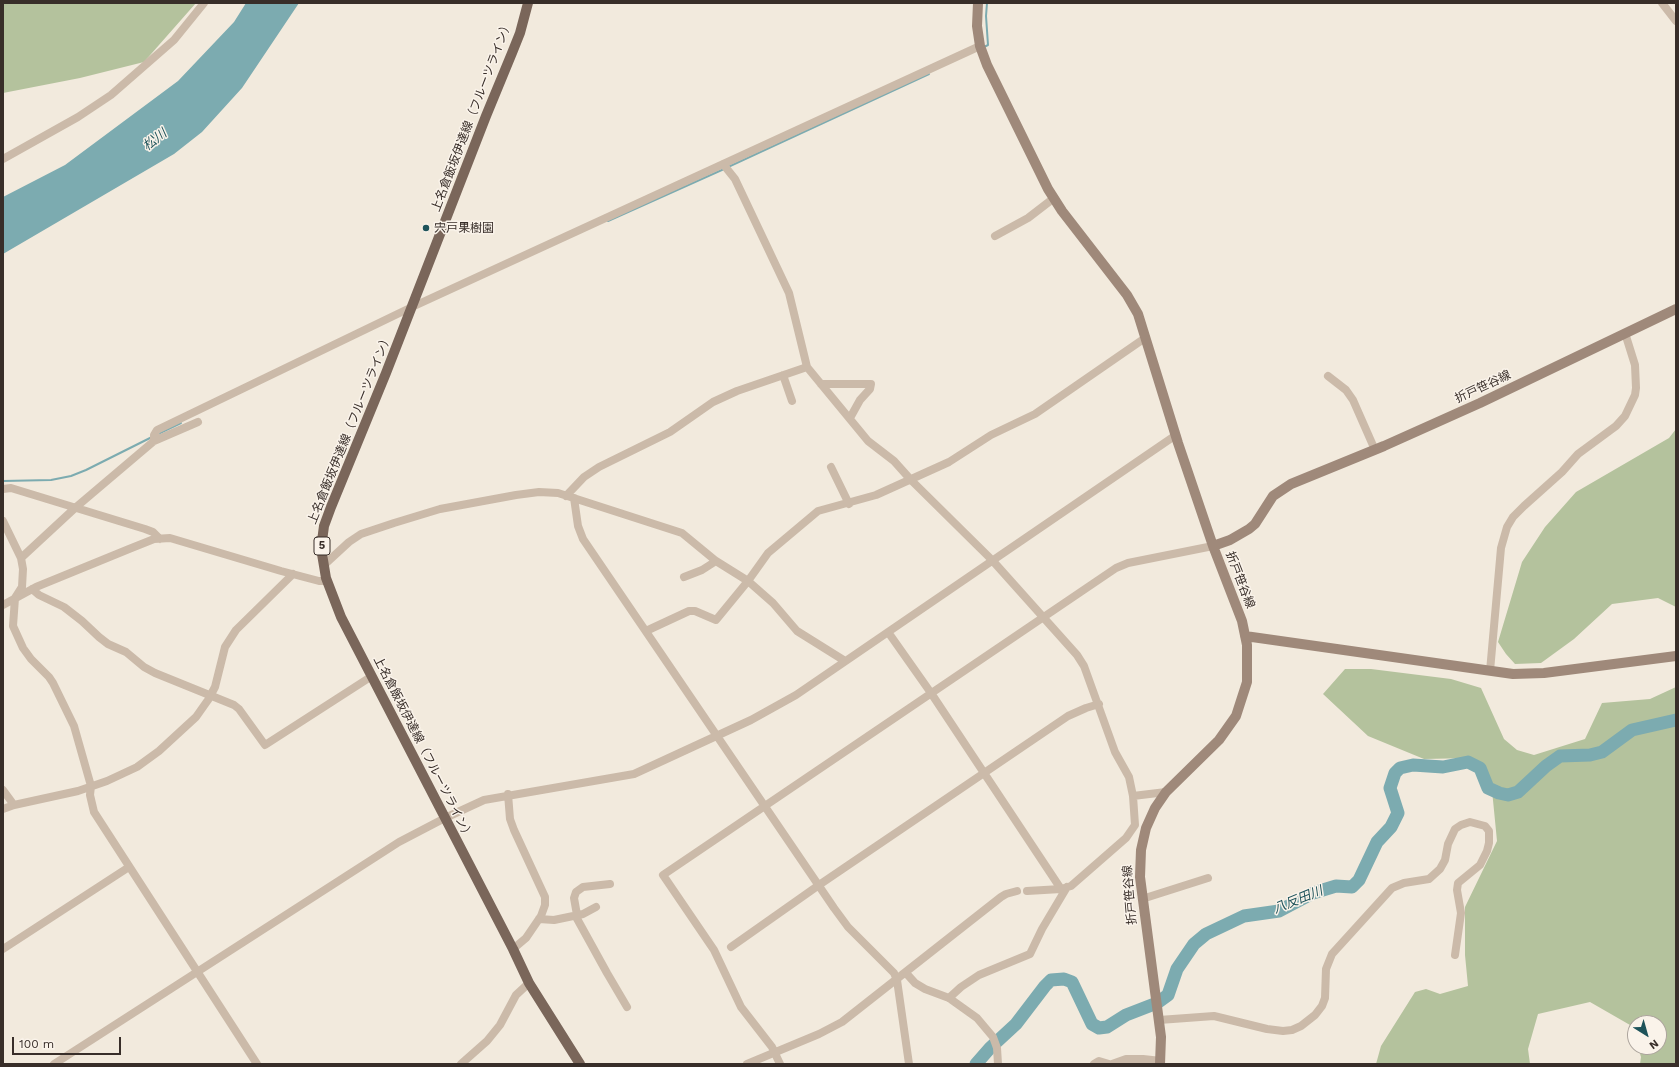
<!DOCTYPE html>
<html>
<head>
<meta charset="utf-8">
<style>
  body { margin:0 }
  #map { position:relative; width:1679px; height:1067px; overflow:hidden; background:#f2eadd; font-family:"Work Sans",sans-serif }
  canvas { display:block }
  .frame { position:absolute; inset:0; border:4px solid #382e29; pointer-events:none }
  .north { position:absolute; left:1627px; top:1015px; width:40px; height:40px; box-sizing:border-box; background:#faf3ea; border:1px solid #aca49d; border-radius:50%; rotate:143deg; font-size:11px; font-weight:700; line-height:16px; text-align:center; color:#382e29 }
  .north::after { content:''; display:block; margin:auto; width:14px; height:18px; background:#1e535a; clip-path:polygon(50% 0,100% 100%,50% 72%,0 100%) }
  .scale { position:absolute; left:12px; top:1037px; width:109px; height:18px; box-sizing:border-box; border:2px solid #382e29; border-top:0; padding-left:5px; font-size:12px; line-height:14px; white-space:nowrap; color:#382e29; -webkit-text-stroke:3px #faf3ea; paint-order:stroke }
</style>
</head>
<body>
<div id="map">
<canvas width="1679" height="1067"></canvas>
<div class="frame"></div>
<div class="north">N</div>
<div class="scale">100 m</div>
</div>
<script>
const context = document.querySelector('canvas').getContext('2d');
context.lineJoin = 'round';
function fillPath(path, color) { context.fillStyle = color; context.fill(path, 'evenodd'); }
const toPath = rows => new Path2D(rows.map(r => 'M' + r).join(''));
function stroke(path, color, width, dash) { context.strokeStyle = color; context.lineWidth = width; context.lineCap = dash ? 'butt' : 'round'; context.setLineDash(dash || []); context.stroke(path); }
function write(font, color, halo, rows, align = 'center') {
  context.font = font + ' "Work Sans","Noto Sans JP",sans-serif'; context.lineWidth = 3; context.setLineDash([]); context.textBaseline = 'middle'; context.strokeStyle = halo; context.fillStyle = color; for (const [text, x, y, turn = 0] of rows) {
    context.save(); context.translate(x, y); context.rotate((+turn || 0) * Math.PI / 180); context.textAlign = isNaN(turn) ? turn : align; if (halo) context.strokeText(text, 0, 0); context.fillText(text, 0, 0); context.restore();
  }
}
fillPath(toPath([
  [3,3,196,3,144,62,80,78,3,93],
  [1676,429,1676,607,1658,598,1612,604,1574,639,1541,663,1515,664,1506,654,1498,642,1522,562,1545,527,1576,492,1669,438],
  [1345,669,1371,669,1451,679,1481,688,1504,739,1517,750,1534,755,1585,739,1602,703,1650,699,1676,687,1676,1064,1640,1064,1641,1057,1638,1047,1659,1047,1659,1023,1635,1023,1635,1039,1630,1025,1590,1002,1538,1014,1528,1049,1530,1064,1376,1064,1381,1046,1415,992,1426,989,1440,994,1468,986,1465,955,1465,907,1497,841,1492,790,1471,758,1424,759,1368,736,1323,694]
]), '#b4c29d');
fillPath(toPath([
  [246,3,299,3,242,88,202,132,174,154,3,254,3,197,65,165,178,81,234,22]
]), '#7cabb0');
stroke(toPath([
  [984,47,988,45,986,16,987,3],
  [728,167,929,74],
  [608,221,724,169],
  [158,434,181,423],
  [3,481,51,480,71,476,86,470,152,437]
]), '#7cabb0', 2);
stroke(toPath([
  [976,1064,990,1048,1016,1024,1045,986,1051,980,1064,979,1072,982,1092,1024,1099,1028,1107,1027,1126,1015,1157,1003,1168,995,1177,969,1194,944,1206,934,1244,916,1279,911,1313,893,1336,886,1352,887,1359,880,1377,842,1391,827,1398,813,1390,788,1395,773,1400,768,1413,765,1443,767,1468,762,1480,768,1488,788,1499,793,1508,795,1518,792,1546,766,1560,756,1590,755,1602,752,1632,730,1676,720]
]), '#7cabb0', 13);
stroke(toPath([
  [1662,3,1676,21],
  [3,159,78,117,111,95,174,40,204,3],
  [723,164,735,179,789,293,807,367,868,441,894,461,911,480,992,560,1077,655,1084,666,1115,752,1129,777,1133,796,1135,825,1126,838,1071,886,1061,889,1027,891],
  [995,236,1028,218,1054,198],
  [783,375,792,401],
  [1328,376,1346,390,1353,400,1375,450],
  [821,384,871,384,870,389,860,400,850,418],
  [154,441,154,435,157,430,412,307,980,46],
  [831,467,849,504],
  [3,489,11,488,145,529,153,532,160,539],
  [566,496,584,477,599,467,670,432,713,402,737,391,807,367],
  [574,498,578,526,583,539,834,908,848,927,894,973,897,980,909,1064],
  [3,521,21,558,23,569,22,587,15,598,13,626,23,648,31,659,49,677,53,683,74,726,91,786,90,795,94,812,257,1064],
  [21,558,75,508,154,441,198,422],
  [324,565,349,542,361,534,394,523,440,509,516,495,539,492,558,493,682,533,716,561,748,581,773,603,797,631,845,661],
  [684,577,702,570,716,561],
  [32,589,39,595,64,607,82,621,99,637,108,644,126,652,144,667,155,673,234,705,239,709,265,745,372,676],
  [3,605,36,587,129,549,154,539,170,538,281,571,319,581,327,581],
  [646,631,689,611,695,611,716,620,748,581,768,553,818,511,876,495,949,462,991,435,1035,414,1145,338],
  [888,632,931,693,1061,889],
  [1490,671,1501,548,1507,527,1513,517,1524,506,1562,472,1578,454,1616,426,1625,416,1635,395,1636,388,1635,365,1625,333],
  [3,790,14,805],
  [508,794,510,819,514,830,545,897,545,905,541,916,526,938,513,949],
  [1133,796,1166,792],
  [3,809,14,805,78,791,107,781,137,767,159,751,196,717,208,700,215,687,225,647,236,630,293,574],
  [1142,899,1208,878],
  [575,915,607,973,627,1007],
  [577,915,574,898,576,892,583,887,610,884],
  [539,919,554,920,583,914,596,907],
  [731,947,819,885,1068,716,1086,708,1099,704],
  [3,949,129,867],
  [906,973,915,983,925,989,949,998,977,1018,993,1037,997,1048,998,1064],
  [949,998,961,987,979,975,1030,954,1042,929,1067,887],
  [1159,1020,1214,1016,1267,1029,1283,1031,1292,1030,1301,1026,1315,1015,1322,1006,1325,998,1326,969,1332,954,1392,888,1404,883,1429,879,1440,869,1445,860,1448,844,1455,829,1461,825,1470,822,1485,826,1489,831,1489,843,1487,851,1480,865,1458,883,1457,890,1461,913,1455,955],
  [54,1064,399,842,445,818,484,800,634,774,751,720,796,695,1176,435],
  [461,1064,487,1041,500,1025,516,995,529,983],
  [747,1064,819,1034,842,1022,1001,897,1006,894,1017,891],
  [780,1064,772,1047,741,1007,714,950,663,875,1116,568,1128,563,1213,546],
  [1094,1064,1099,1061,1109,1064],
  [1112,1064,1126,1059,1143,1059,1161,1061]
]), '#cbbaa9', 8);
stroke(toPath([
  [978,3,977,26,980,46,987,65,1048,189,1062,211,1127,295,1138,314,1178,443,1213,546,1242,621,1247,645,1247,682,1236,716,1219,740,1166,792,1155,808,1146,828,1141,850,1140,877,1161,1037,1160,1064],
  [1213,546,1230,540,1249,529,1255,524,1273,496,1291,484,1384,446,1480,403,1676,309],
  [1245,636,1513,674,1544,673,1676,656]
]), '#9f897a', 10);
stroke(toPath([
  [528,3,520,33,512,53,486,116,386,373,331,507,324,526,322,541,322,554,326,578,341,617,513,949,529,983,580,1064]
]), '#7a665a', 10);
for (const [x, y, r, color] of [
  [426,228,4,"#1e535a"]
]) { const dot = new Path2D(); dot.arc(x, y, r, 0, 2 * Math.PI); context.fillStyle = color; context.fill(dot); stroke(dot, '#faf3ea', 1.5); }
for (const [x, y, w] of [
  [322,546,16]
]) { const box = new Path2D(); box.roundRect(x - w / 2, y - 9, w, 18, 3); context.fillStyle = '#faf3ea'; context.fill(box); stroke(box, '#382e29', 1); }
write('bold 11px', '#382e29', null, [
  ["5",322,546]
]);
write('12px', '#382e29', '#faf3ea', [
  ["上名倉飯坂伊達線（フルーツライン）",472,116,-69],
  ["折戸笹谷線",1483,387,-25],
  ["上名倉飯坂伊達線（フルーツライン）",350,429,-68],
  ["折戸笹谷線",1240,580,69],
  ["上名倉飯坂伊達線（フルーツライン）",423,748,63],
  ["折戸笹谷線",1130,895,-95]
]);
write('12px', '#382e29', '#faf3ea', [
  ["宍戸果樹園",434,228]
], 'left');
write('italic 13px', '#1e535a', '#faf3ea', [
  ["松川",155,140,-38],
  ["八反田川",1298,900,-22]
]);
</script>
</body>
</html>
